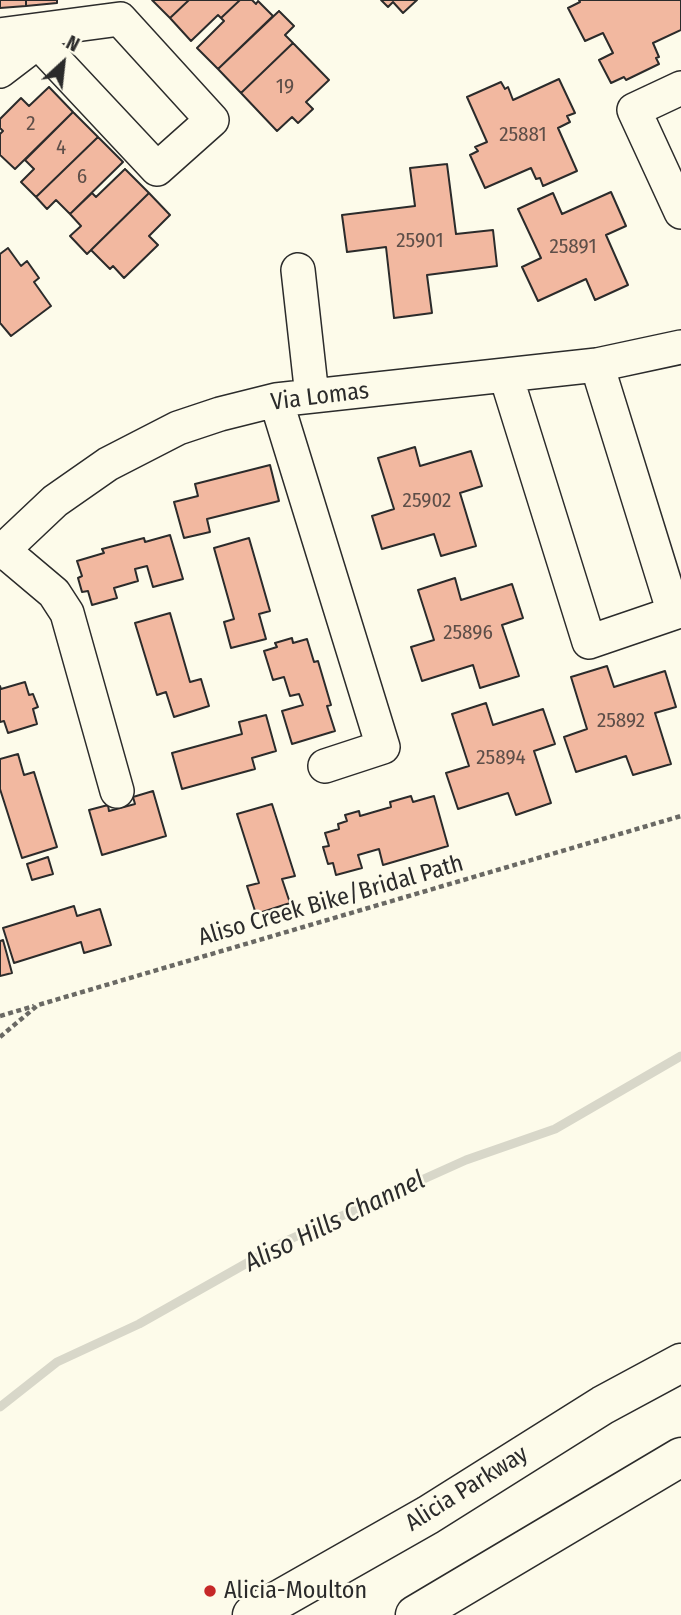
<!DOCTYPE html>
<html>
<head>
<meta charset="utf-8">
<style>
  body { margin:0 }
  #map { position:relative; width:681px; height:1615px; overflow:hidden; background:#fdfbea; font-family:"Fira Sans Condensed",sans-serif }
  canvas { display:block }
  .north { position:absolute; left:28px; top:28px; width:70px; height:70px; -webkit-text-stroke:5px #fdfbea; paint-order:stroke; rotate:27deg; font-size:19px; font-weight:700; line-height:28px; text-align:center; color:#2b2b2b }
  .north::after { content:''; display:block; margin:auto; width:24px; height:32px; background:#2b2b2b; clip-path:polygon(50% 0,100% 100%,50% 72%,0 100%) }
</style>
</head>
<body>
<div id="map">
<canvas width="681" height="1615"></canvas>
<div class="north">N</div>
</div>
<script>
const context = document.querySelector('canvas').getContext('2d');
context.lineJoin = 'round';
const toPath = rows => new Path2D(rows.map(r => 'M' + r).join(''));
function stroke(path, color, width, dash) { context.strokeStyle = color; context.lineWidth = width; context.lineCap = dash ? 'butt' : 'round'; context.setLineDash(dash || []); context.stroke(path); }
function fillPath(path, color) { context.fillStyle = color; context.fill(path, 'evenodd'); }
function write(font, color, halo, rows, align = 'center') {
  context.font = font + ' "Fira Sans Condensed",sans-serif'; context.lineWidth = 5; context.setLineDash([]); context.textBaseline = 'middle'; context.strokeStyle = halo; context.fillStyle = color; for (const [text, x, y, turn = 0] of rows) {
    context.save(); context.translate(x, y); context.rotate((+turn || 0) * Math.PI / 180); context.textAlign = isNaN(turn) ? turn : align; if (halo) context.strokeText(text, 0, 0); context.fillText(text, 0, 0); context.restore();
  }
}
stroke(toPath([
  [0,1407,57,1362,139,1324,286,1241,466,1160,555,1129,681,1056]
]), '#d8d7c9', 9);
const building = toPath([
  [0,0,26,0,26,6,0,8,0,0],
  [26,0,57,0,57,3,26,6,26,0],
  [152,0,189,0,170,18,152,0],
  [189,0,240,0,221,18,218,15,191,41,170,18,189,0],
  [240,0,252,0,256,4,258,1,273,16,218,69,197,48,224,21,221,18,240,0],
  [381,0,417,0,403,13,393,2,388,7,381,0],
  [579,0,681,0,681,30,653,43,659,57,656,58,659,64,626,80,624,77,611,83,599,60,613,53,603,33,585,41,568,8,580,2,579,0],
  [279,11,294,26,285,35,293,43,241,93,218,69,279,11],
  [293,43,329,80,306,102,313,109,298,123,292,117,277,131,241,93,293,43],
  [559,79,575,113,567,116,570,122,558,128,577,171,543,186,540,178,536,179,531,168,485,188,470,155,478,151,475,147,487,142,467,97,501,82,505,89,508,87,513,100,559,79],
  [49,87,73,112,15,169,0,155,0,134,3,131,0,128,0,119,21,98,29,106,49,87],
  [73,112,98,137,36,197,21,182,34,169,25,160,73,112],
  [98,137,123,162,70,214,56,200,47,209,36,197,98,137],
  [447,164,456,234,493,230,497,266,427,275,432,313,394,318,386,247,347,252,342,215,415,206,410,168,447,164],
  [125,169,149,193,87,254,70,236,81,226,70,214,92,193,96,197,125,169],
  [611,192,626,226,606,235,628,285,595,300,586,279,538,301,522,267,541,258,518,209,553,193,562,214,611,192],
  [149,193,170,215,149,236,158,245,124,278,113,266,110,269,91,250,149,193],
  [8,248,21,266,27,261,39,278,34,282,51,306,11,336,0,323,0,254,8,248],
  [415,447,420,466,471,451,482,486,460,493,476,546,441,556,434,534,382,549,372,516,394,509,378,458,415,447],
  [270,465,279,501,207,519,210,532,184,538,174,502,198,496,195,484,270,465],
  [170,535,183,579,153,587,147,566,135,569,138,581,114,588,117,598,92,605,88,591,82,592,78,578,82,576,77,561,104,553,102,549,144,538,145,542,170,535],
  [249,538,270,611,259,614,266,639,231,648,224,622,234,619,214,548,249,538],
  [455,578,461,600,512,584,523,618,502,625,519,676,480,688,473,665,422,681,411,647,434,640,418,590,455,578],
  [170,613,190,682,201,679,209,706,174,717,166,692,157,695,135,623,170,613],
  [292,638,293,643,307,639,314,662,318,661,331,705,327,706,335,731,292,744,282,711,303,705,299,694,290,696,284,677,273,680,264,651,277,647,275,643,292,638],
  [607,666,614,687,665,671,676,707,655,713,671,764,633,775,626,756,576,772,564,737,587,729,571,677,607,666],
  [25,682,29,695,33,694,38,707,33,709,37,724,8,733,4,721,0,722,0,686,1,689,25,682],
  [486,703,493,725,543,709,555,744,534,751,551,803,516,815,508,793,458,809,446,773,469,766,452,714,486,703],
  [266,715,276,751,252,758,255,769,182,789,172,753,242,734,239,722,266,715],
  [18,754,24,775,34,772,57,847,22,858,0,789,0,759,18,754],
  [153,791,166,836,102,855,89,810,108,805,109,811,135,804,133,797,153,791],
  [411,796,413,802,434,796,448,846,383,865,379,849,358,855,362,868,336,875,333,863,328,864,323,847,329,846,325,833,339,829,338,824,347,821,345,815,359,811,360,816,391,807,390,802,411,796],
  [272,804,295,876,282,879,290,903,256,914,247,886,259,883,237,814,272,804],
  [48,857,53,874,32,880,27,864,48,857],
  [74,906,77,916,100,909,111,945,84,953,81,942,14,963,3,928,74,906],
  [3,940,12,973,0,976,0,941,3,940]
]);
fillPath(building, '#f2b8a0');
stroke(building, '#2b2b2b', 2);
const minor = toPath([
  [0,35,120,19,212,120,157,169,38,42],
  [0,71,38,42,34,31],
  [681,88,634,110,681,212],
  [298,270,312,396],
  [506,376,589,642,674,613,597,365],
  [276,400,383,747,325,766],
  [3,550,54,593,67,613,117,791],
  [0,553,55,501,108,464,178,428,220,414,276,400,597,365,681,347]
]);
const major = toPath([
  [252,1615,428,1515,603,1405,681,1363],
  [415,1615,681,1457]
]);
stroke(minor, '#2b2b2b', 36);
stroke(major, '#2b2b2b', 41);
stroke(toPath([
  [0,1016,34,1006],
  [0,1037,38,1005,681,816]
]), '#6a6964', 4.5, [5, 3.5]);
stroke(minor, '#fdfbea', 33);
stroke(major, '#fdfbea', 38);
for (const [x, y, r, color] of [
  [210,1591,7,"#c62828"]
]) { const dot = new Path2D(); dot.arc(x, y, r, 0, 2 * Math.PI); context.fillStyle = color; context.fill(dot); stroke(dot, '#fdfbea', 2.5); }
write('21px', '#5d4e48', null, [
  ["19",285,87],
  ["2",31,124],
  ["25881",523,135],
  ["4",61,148],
  ["6",82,177],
  ["25901",420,241],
  ["25891",573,247],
  ["25902",427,501],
  ["25896",468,633],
  ["25892",621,721],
  ["25894",501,758]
]);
write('24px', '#2b2b2b', '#fdfbea', [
  ["Via Lomas",320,397,-7],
  ["Aliso Creek Bike/Bridal Path",331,901,-16],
  ["Alicia Parkway",467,1489,-32]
]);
write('24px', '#2b2b2b', '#fdfbea', [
  ["Alicia-Moulton",224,1591]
], 'left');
write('italic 26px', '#2b2b2b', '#fdfbea', [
  ["Aliso Hills Channel",335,1222,-26]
]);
</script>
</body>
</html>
